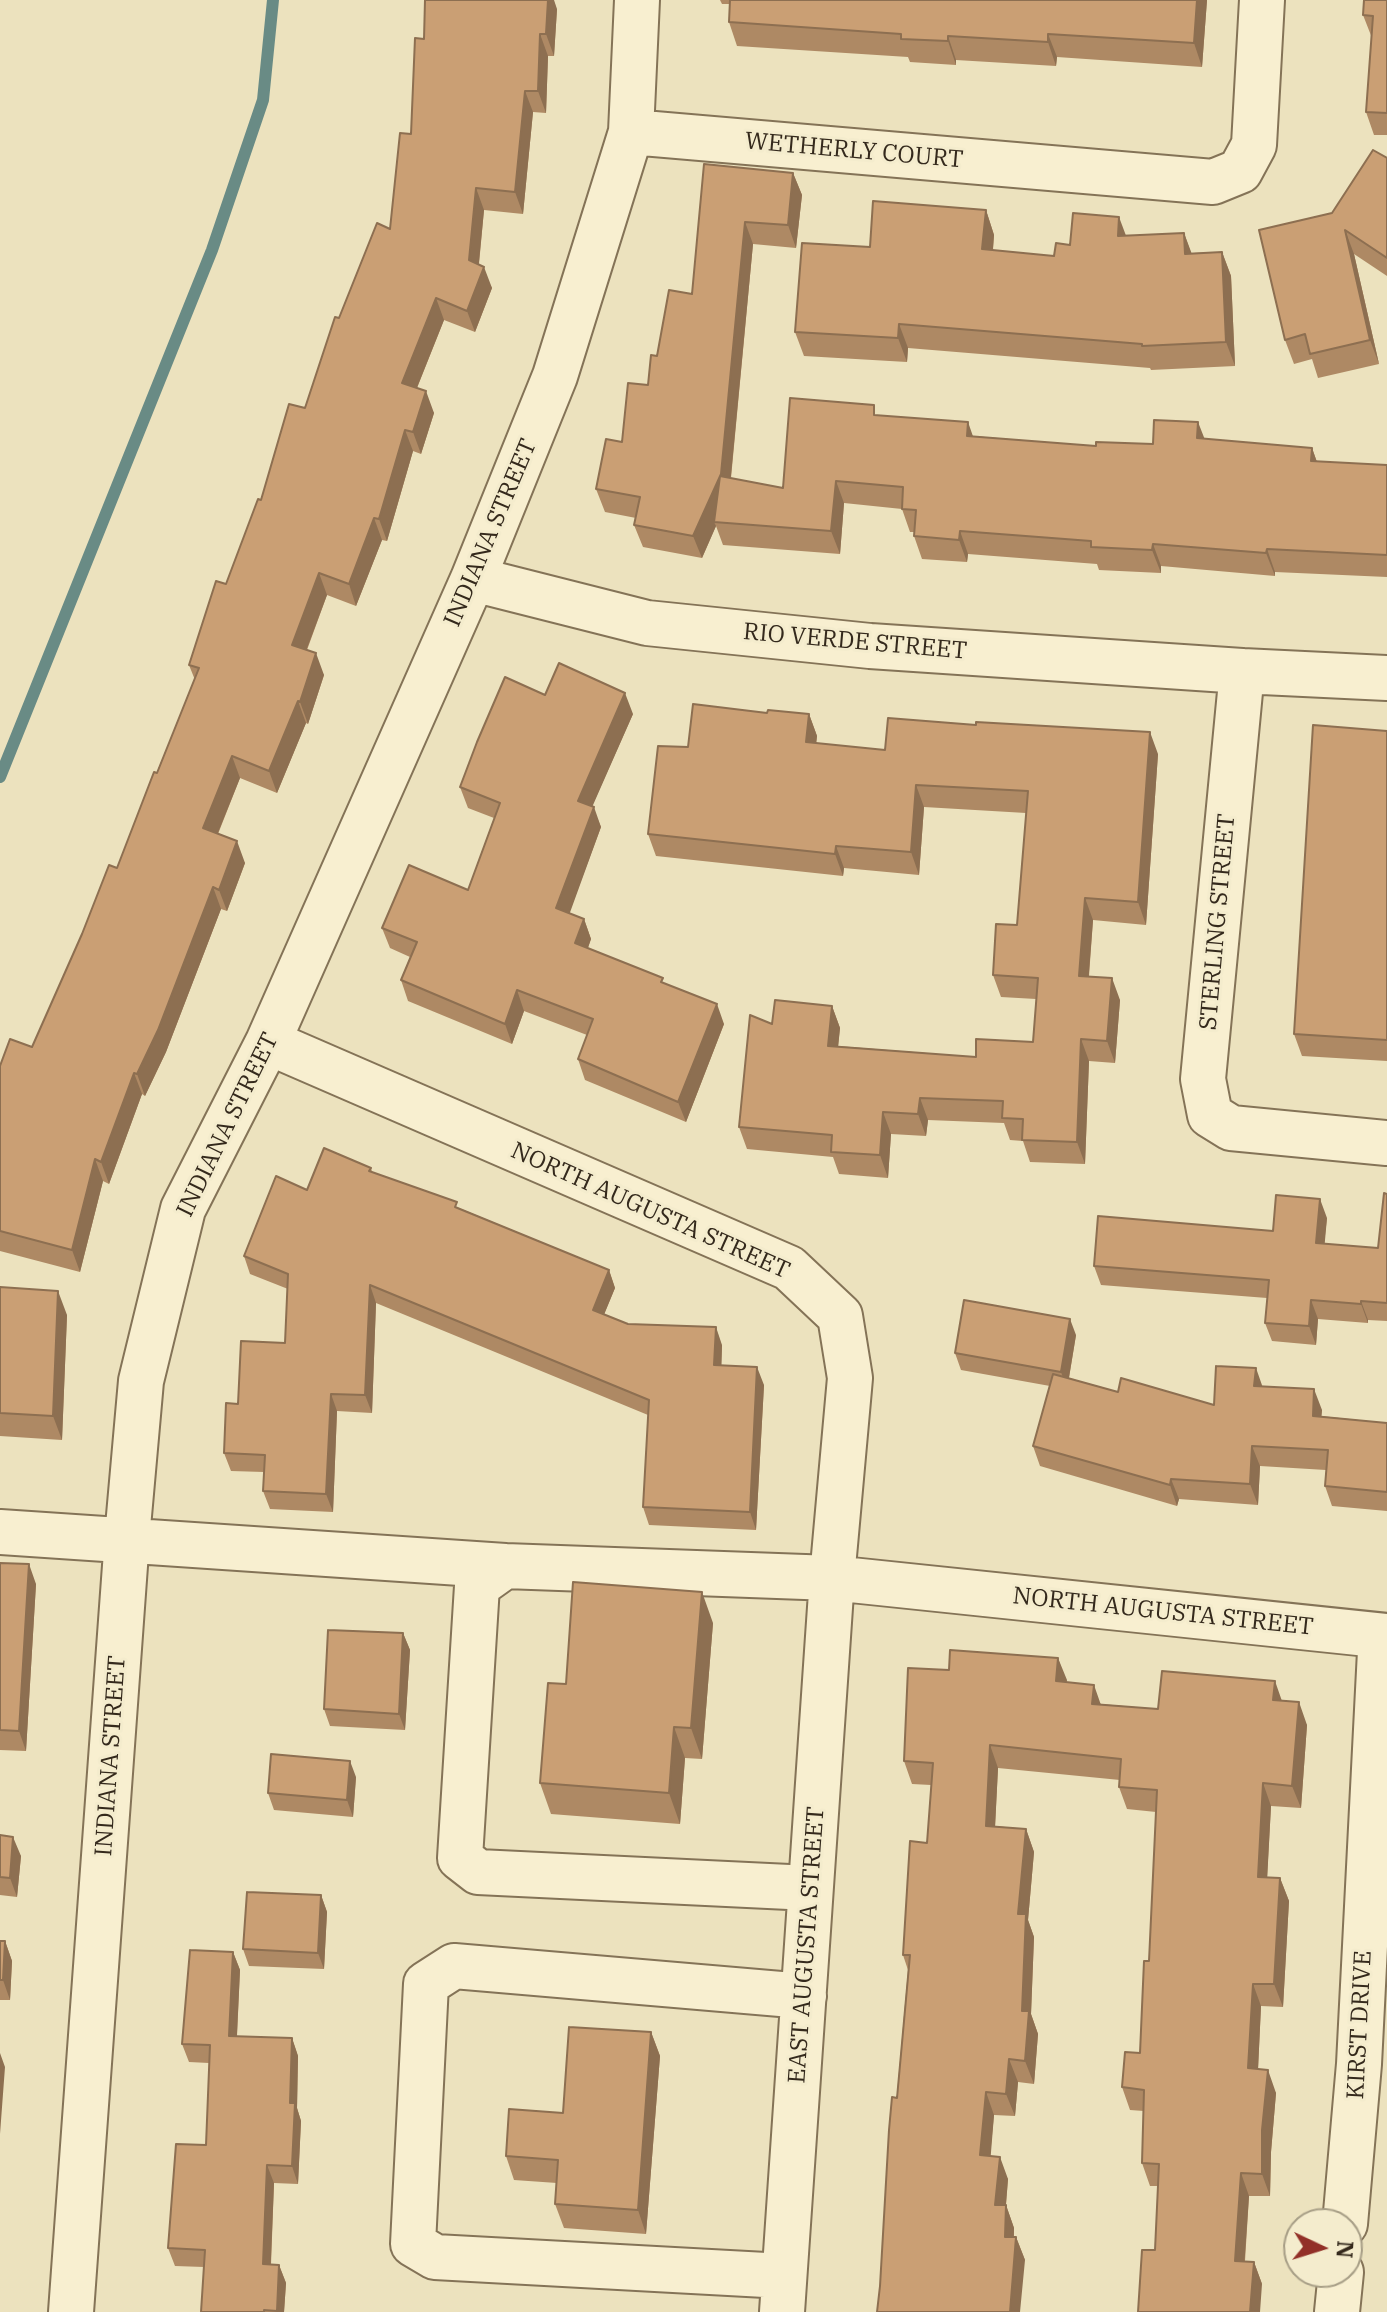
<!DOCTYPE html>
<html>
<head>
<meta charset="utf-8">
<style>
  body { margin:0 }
  #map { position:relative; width:1387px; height:2312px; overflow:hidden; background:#ece2be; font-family:"IBM Plex Serif",serif }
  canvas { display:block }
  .north { position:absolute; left:1283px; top:2208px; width:80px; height:80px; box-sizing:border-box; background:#f4eccd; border:2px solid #a79e86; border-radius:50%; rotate:94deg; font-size:22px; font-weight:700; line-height:32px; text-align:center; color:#34291c }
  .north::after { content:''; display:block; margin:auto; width:28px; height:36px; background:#923028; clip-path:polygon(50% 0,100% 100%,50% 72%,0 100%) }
</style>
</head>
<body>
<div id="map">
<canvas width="1387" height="2312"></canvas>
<div class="north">N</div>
</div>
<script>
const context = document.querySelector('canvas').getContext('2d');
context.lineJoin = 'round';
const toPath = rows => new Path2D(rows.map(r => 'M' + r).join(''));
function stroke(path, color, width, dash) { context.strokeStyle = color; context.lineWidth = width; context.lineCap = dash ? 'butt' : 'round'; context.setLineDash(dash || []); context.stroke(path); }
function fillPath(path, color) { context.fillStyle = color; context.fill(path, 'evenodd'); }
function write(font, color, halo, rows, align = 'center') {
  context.font = font + ' "IBM Plex Serif",serif'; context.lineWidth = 6; context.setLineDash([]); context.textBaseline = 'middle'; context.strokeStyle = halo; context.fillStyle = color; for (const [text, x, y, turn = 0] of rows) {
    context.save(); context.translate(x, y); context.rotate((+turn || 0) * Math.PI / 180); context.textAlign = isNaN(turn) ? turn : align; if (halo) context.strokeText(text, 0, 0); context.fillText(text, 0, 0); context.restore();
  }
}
stroke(toPath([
  [0,777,212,250,263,100,273,0]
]), '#698b85', 12);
const minor = toPath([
  [631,132,1213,182,1240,171,1254,145,1262,0],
  [473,579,647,623,870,646,1242,671,1387,678],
  [1242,671,1203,1079,1210,1115,1231,1128,1387,1143],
  [268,1042,789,1268,840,1316,850,1378,832,1578,782,2312],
  [0,1532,505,1566],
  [810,1888,478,1872,460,1858,477,1586,505,1566,832,1578,1387,1636],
  [1345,2224,1359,2064,1380,1651,1386,1636],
  [784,2276,435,2257,413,2244,426,1984,454,1966,804,1996],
  [71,2312,127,1538,141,1381,183,1209,268,1042,473,579,555,376,631,132,637,0],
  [1337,2312,1341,2272]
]);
stroke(minor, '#847357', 48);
stroke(minor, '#f8efd0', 44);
fillPath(toPath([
  [720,0,1207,0,1202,67,1057,57,1056,66,956,60,956,65,910,62,908,57,737,46,729,22,730,4,722,4],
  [1358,0,1387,0,1387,135,1374,135,1366,112,1372,38,1363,15,1364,0],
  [557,9,554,56,548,56,546,113,533,112,523,214,484,210,479,264,492,288,475,332,444,320,417,388,434,413,421,454,413,451,387,541,382,540,356,606,327,595,307,650,324,675,308,724,306,723,277,793,240,778,218,834,245,863,227,911,221,909,166,1052,145,1096,142,1094,109,1184,103,1181,80,1272,0,1251,0,1066,32,1047,117,868,195,680,189,665,226,584,261,500,305,408,339,318,390,229,411,134,424,39],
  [1387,158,1387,276,1354,254,1379,364,1318,378,1312,359,1294,364,1285,340,1332,213],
  [704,164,793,173,802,195,796,248,753,244,731,478,783,488,878,415,973,436,1096,446,1153,444,1204,439,1312,448,1317,462,1387,465,1387,577,1275,572,1275,576,1161,566,1161,573,1099,570,1097,564,968,554,967,562,922,559,914,536,914,532,910,532,902,509,844,503,840,554,723,545,716,526,702,558,643,547,634,525,636,518,605,512,596,489,622,442,648,385,657,356,692,294],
  [986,210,994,235,993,250,1054,256,1070,245,1126,236,1184,233,1191,253,1222,252,1231,276,1235,366,1151,370,1150,368,908,348,907,362,804,356,795,332,870,247],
  [545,695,633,714,592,806,601,827,569,913,584,919,591,939,588,948,664,983,724,1024,686,1122,585,1080,578,1059,587,1035,524,1011,512,1044,408,1001,401,980,410,957,390,948,382,928,468,890,494,818,468,808,460,787],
  [767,713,809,714,817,736,816,743,885,750,1158,754,1146,925,1093,920,1089,976,1120,1000,1115,1063,1089,1061,1085,1164,1030,1162,1023,1141,1010,1140,1004,1123,928,1120,926,1136,891,1134,888,1178,839,1174,833,1157,747,1149,739,1127,772,1024,832,1006,840,1028,838,1046,976,1057,1033,1042,1036,999,1001,997,993,975,1017,925,1026,813,924,807,919,875,844,868,843,876,656,856,648,834,688,747],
  [1387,731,1387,1061,1302,1056,1294,1034],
  [371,1168,372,1172,609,1270,615,1288,604,1314,628,1324,722,1345,721,1366,764,1385,756,1530,649,1525,643,1507,648,1415,376,1303,372,1413,337,1411,333,1512,270,1509,263,1491,264,1472,231,1471,224,1453,238,1404,285,1343,288,1289,250,1274,244,1256,307,1190],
  [1387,1194,1387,1321,1368,1320,1368,1323,1318,1319,1316,1345,1272,1341,1265,1323,1267,1298,1101,1285,1094,1266,1273,1231,1327,1218,1324,1244,1378,1248],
  [0,1287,67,1315,62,1440,0,1436],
  [1076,1335,1069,1378,1118,1392,1214,1405,1262,1386,1322,1410,1321,1416,1387,1423,1387,1511,1332,1506,1325,1486,1326,1470,1260,1466,1258,1505,1179,1499,1177,1506,1040,1466,1033,1446,1050,1386,961,1370,955,1353],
  [0,1563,36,1584,26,1751,0,1750],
  [713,1623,702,1759,685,1758,680,1824,551,1814,540,1783,566,1684],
  [403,1633,410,1650,405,1730,330,1726,324,1709],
  [1058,1658,1066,1682,1101,1704,1158,1709,1282,1700,1307,1725,1301,1808,1271,1806,1267,1878,1280,1878,1289,1901,1283,2007,1261,2006,1258,2069,1276,2093,1271,2152,1270,2196,1249,2196,1245,2261,1254,2262,1262,2284,1155,2250,1158,2186,1150,2186,1142,2163,1144,2111,1130,2110,1122,2087,1140,2053,1149,1961,1156,1812,1127,1809,1119,1787,1120,1780,998,1768,995,1826,1026,1829,1034,1852,1028,1920,1034,1937,1031,2014,1038,2034,1034,2084,1018,2082,1015,2116,994,2115,990,2156,1008,2179,1006,2205,1014,2228,1014,2237,1016,2237,1025,2260,880,2286,908,1970,903,1955,927,1843,931,1785,912,1784,904,1761,949,1670],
  [356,1777,353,1817,274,1810,268,1793],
  [0,1835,21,1856,17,1897,0,1895],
  [321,1895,327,1912,324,1969,249,1966,243,1949],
  [0,1941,5,1941,12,1961,10,2000,0,2000],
  [233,1952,240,1970,237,2036,292,2038,298,2056,297,2108,301,2121,298,2184,274,2183,271,2265,279,2265,286,2283,284,2312,201,2312,204,2267,175,2266,168,2248,206,2145,209,2063,189,2062,182,2044],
  [651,2032,660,2056,646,2234,564,2228,555,2204,557,2183,514,2180,506,2156,563,2113]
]), '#ae8964');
fillPath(toPath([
  [548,0,554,0,557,9,554,56,546,34],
  [1197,0,1207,0,1202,67,1194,43],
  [540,34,548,56,546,113,538,91],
  [1048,34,1057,57,1056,66,1048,42],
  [948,36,956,60,956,65,948,41],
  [525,91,533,112,523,214,515,192],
  [793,173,802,195,796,248,788,225],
  [476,188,484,210,477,282,469,260],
  [986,210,994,235,991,273,982,249],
  [1119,217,1128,241,1118,236],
  [745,222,753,244,729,496,714,522,716,526,702,558,693,536],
  [1345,230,1354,254,1379,364,1370,340],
  [1184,233,1193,257,1185,254],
  [1222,252,1231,276,1235,366,1226,342],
  [484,267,492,288,475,332,467,311],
  [436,298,444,320,410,405,402,383],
  [899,324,908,348,907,362,898,338],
  [426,391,434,413,421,454,413,432],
  [968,422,976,445,967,436],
  [1198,422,1207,445,1197,438],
  [405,430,413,451,387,541,379,519],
  [1312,448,1320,471,1311,461],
  [836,481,844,503,840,554,831,531],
  [374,518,382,540,356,606,349,584],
  [960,531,968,554,967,562,959,540],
  [1153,544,1161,566,1161,573,1152,550],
  [1267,549,1275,572,1275,576,1266,553],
  [319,573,327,595,300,667,292,645],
  [316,653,324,675,308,724,300,702],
  [625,693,633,714,586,821,578,801],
  [298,701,306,723,277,793,269,771],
  [809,714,817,736,814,764,806,742],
  [1150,732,1158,754,1146,925,1138,902],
  [232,756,240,778,211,850,203,828],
  [916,785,924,807,919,875,911,852],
  [594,807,601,827,564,929,556,908],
  [237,841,245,863,227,911,219,890],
  [836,846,844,868,843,876,835,854],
  [213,887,221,909,166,1052,145,1096,137,1074],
  [1085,898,1093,920,1087,998,1079,976],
  [584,919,591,939,582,964,575,943],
  [1112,978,1120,1000,1115,1063,1107,1041],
  [517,990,524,1011,512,1044,505,1024],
  [717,1004,724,1024,686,1122,678,1102],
  [832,1006,840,1028,836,1068,828,1046],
  [1081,1039,1089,1061,1085,1164,1077,1142],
  [134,1073,142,1094,109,1184,101,1162],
  [920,1098,928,1120,926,1136,918,1114],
  [883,1112,891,1134,888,1178,880,1155],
  [95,1159,103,1181,80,1272,72,1250],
  [1320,1199,1327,1218,1323,1262,1316,1243],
  [609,1270,615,1288,599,1327,593,1310],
  [370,1285,376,1303,372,1413,365,1395],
  [58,1291,67,1315,62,1440,53,1416],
  [1311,1300,1318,1319,1316,1345,1309,1326],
  [1361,1301,1368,1320,1368,1323,1361,1304],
  [1070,1319,1076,1335,1067,1389,1061,1372],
  [716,1327,722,1345,721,1383,714,1365],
  [757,1367,764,1385,756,1530,750,1512],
  [1256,1368,1263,1388,1254,1386],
  [1314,1389,1322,1410,1320,1436,1313,1416],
  [331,1394,337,1411,333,1512,326,1494],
  [1252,1446,1260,1466,1258,1505,1250,1484],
  [1171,1479,1179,1499,1177,1506,1170,1485],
  [29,1564,36,1584,26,1751,19,1731],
  [702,1592,713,1623,702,1759,691,1728],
  [403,1633,410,1650,405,1730,399,1714],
  [1058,1658,1067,1680,1064,1704,1056,1681],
  [1275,1681,1283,1704,1273,1700],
  [1094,1685,1102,1708,1092,1704],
  [1299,1702,1307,1725,1301,1808,1292,1786],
  [674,1727,685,1758,680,1824,669,1793],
  [990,1745,998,1768,994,1848,986,1826],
  [350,1761,356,1777,353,1817,347,1800],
  [1263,1783,1271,1806,1266,1900,1258,1877],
  [1026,1829,1034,1852,1028,1920,1034,1937,1031,2014,1038,2034,1034,2084,1025,2061,1022,2011,1018,1914],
  [13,1837,21,1856,17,1897,10,1878],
  [1280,1878,1289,1901,1283,2007,1274,1984],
  [321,1895,327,1912,324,1969,318,1953],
  [5,1941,12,1961,10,2000,3,1980],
  [233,1952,240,1970,236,2054,229,2036],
  [1253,1984,1261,2006,1257,2091,1248,2068],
  [651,2032,660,2056,646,2234,638,2210],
  [292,2038,298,2056,297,2108,301,2121,298,2184,292,2166,290,2103],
  [0,2053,5,2067,0,2134],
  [1009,2059,1018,2082,1015,2116,1006,2094],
  [1268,2070,1276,2093,1271,2152,1270,2196,1262,2174,1262,2130],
  [986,2092,994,2115,989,2177,980,2155],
  [1000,2157,1008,2179,1004,2227,995,2205],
  [267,2165,274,2183,270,2282,263,2264],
  [1241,2173,1249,2196,1243,2283,1235,2261],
  [1006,2205,1014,2228,1013,2259,1005,2237],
  [1016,2237,1025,2260,1020,2312,1010,2312],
  [1254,2262,1262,2284,1260,2312,1250,2312],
  [279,2265,286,2283,284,2312,277,2312,277,2311]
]), '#8d6f51');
const building = toPath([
  [425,0,548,0,546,34,540,34,538,91,525,91,515,192,476,188,469,260,484,267,467,311,436,298,402,383,426,391,413,432,405,430,379,519,374,518,349,584,319,573,292,645,316,653,300,702,298,701,269,771,232,756,203,828,237,841,219,890,213,887,158,1030,137,1074,134,1073,101,1162,95,1159,72,1250,0,1231,0,1066,10,1039,32,1047,82,934,109,865,117,868,154,772,157,773,199,668,189,665,216,581,226,584,258,499,261,500,289,404,305,408,335,317,339,318,377,223,390,229,400,133,411,134,415,38,424,39,425,0],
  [730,0,1197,0,1194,43,1048,34,1048,42,948,36,948,41,901,39,901,34,729,22,730,0],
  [1364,0,1387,0,1387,113,1366,112,1373,16,1363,15,1364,0],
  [1373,150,1387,158,1387,258,1345,230,1370,340,1310,354,1305,334,1285,340,1259,230,1332,213,1373,150],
  [704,164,793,173,788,225,745,222,721,474,693,536,634,525,640,497,596,489,606,439,622,442,628,383,648,385,651,355,657,356,669,290,692,294,704,164],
  [873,201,986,210,982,249,1054,256,1056,243,1070,245,1073,213,1119,217,1118,236,1184,233,1185,254,1222,252,1226,342,1142,346,1142,344,899,324,898,338,795,332,802,243,870,247,873,201],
  [790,398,874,405,874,415,968,422,967,436,1096,446,1096,442,1153,444,1154,420,1198,422,1197,438,1312,448,1311,461,1387,465,1387,555,1267,549,1266,553,1153,544,1152,550,1091,547,1091,541,960,531,959,540,914,536,916,510,902,509,903,487,836,481,831,531,714,522,720,476,783,488,790,398],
  [559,663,625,693,578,801,594,807,556,908,584,919,575,943,663,978,661,982,717,1004,678,1102,578,1059,593,1019,517,990,505,1024,401,980,417,942,382,928,409,865,468,890,500,803,460,787,477,742,505,677,545,695,559,663],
  [693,704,767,713,768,710,809,714,806,742,885,750,888,718,976,725,976,722,1150,732,1138,902,1085,898,1079,976,1112,978,1107,1041,1081,1039,1077,1142,1022,1140,1023,1119,1002,1118,1003,1101,920,1098,918,1114,883,1112,880,1155,831,1152,832,1135,739,1127,750,1015,772,1024,775,1000,832,1006,828,1046,976,1057,976,1039,1033,1042,1038,978,993,975,996,924,1017,925,1028,791,916,785,911,852,836,846,835,854,648,834,658,746,688,747,693,704],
  [1313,725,1387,731,1387,1040,1294,1034,1313,725],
  [324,1148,371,1168,369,1171,457,1202,455,1207,609,1270,593,1310,628,1324,716,1327,714,1365,757,1367,750,1512,643,1507,649,1400,370,1285,365,1395,331,1394,326,1494,263,1491,265,1455,224,1453,226,1403,238,1404,241,1341,285,1343,288,1274,244,1256,276,1176,307,1190,324,1148],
  [1384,1193,1387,1194,1387,1303,1361,1301,1361,1304,1311,1300,1309,1326,1265,1323,1269,1280,1094,1266,1098,1216,1273,1231,1276,1195,1320,1199,1316,1243,1378,1248,1384,1193],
  [0,1287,58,1291,53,1416,0,1413,0,1287],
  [964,1300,1070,1319,1061,1372,955,1353,964,1300],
  [1216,1366,1256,1368,1254,1386,1314,1389,1313,1416,1387,1423,1387,1492,1325,1486,1328,1450,1252,1446,1250,1484,1171,1479,1170,1485,1033,1446,1053,1374,1118,1392,1121,1378,1214,1405,1216,1366],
  [0,1563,29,1564,19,1731,0,1730,0,1563],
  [573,1582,702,1592,691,1728,674,1727,669,1793,540,1783,548,1683,566,1684,573,1582],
  [328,1630,403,1633,399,1714,324,1709,328,1630],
  [950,1650,1058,1658,1056,1681,1094,1685,1092,1704,1158,1709,1162,1671,1275,1681,1273,1700,1299,1702,1292,1786,1263,1783,1258,1877,1280,1878,1274,1984,1253,1984,1248,2068,1268,2070,1262,2130,1262,2174,1241,2173,1235,2261,1254,2262,1250,2312,1138,2312,1142,2250,1155,2250,1159,2164,1142,2163,1144,2090,1122,2087,1125,2052,1140,2053,1144,1961,1149,1961,1157,1790,1119,1787,1121,1759,990,1745,986,1826,1026,1829,1018,1914,1026,1914,1022,2011,1029,2011,1025,2061,1009,2059,1006,2094,986,2092,980,2155,1000,2157,995,2205,1006,2205,1005,2237,1016,2237,1010,2312,877,2312,880,2286,889,2130,892,2097,897,2098,910,1955,903,1955,910,1841,927,1843,933,1763,904,1761,908,1668,949,1670,950,1650],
  [271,1754,350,1761,347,1800,268,1793,271,1754],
  [0,1835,13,1837,10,1878,0,1877,0,1835],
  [247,1892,321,1895,318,1953,243,1949,247,1892],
  [0,1941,5,1941,3,1980,0,1980,0,1941],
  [190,1950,233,1952,229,2036,292,2038,290,2103,295,2103,292,2166,267,2165,263,2264,279,2265,277,2311,264,2310,264,2312,201,2312,205,2250,168,2248,176,2144,206,2145,210,2045,182,2044,190,1950],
  [569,2027,651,2032,638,2210,555,2204,558,2160,506,2156,509,2109,563,2113,569,2027]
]);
fillPath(building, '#ca9f74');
stroke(building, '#8d6f51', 2);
write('24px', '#34291c', '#f4eccd', [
  ["WETHERLY COURT",854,151,5],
  ["INDIANA STREET",491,533,-67],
  ["RIO VERDE STREET",855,642,5],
  ["STERLING STREET",1218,922,-85],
  ["INDIANA STREET",228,1125,-64],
  ["NORTH AUGUSTA STREET",650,1211,24],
  ["NORTH AUGUSTA STREET",1163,1612,6],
  ["INDIANA STREET",111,1756,-86],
  ["EAST AUGUSTA STREET",807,1945,-86],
  ["KIRST DRIVE",1360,2025,-87]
]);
</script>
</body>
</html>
